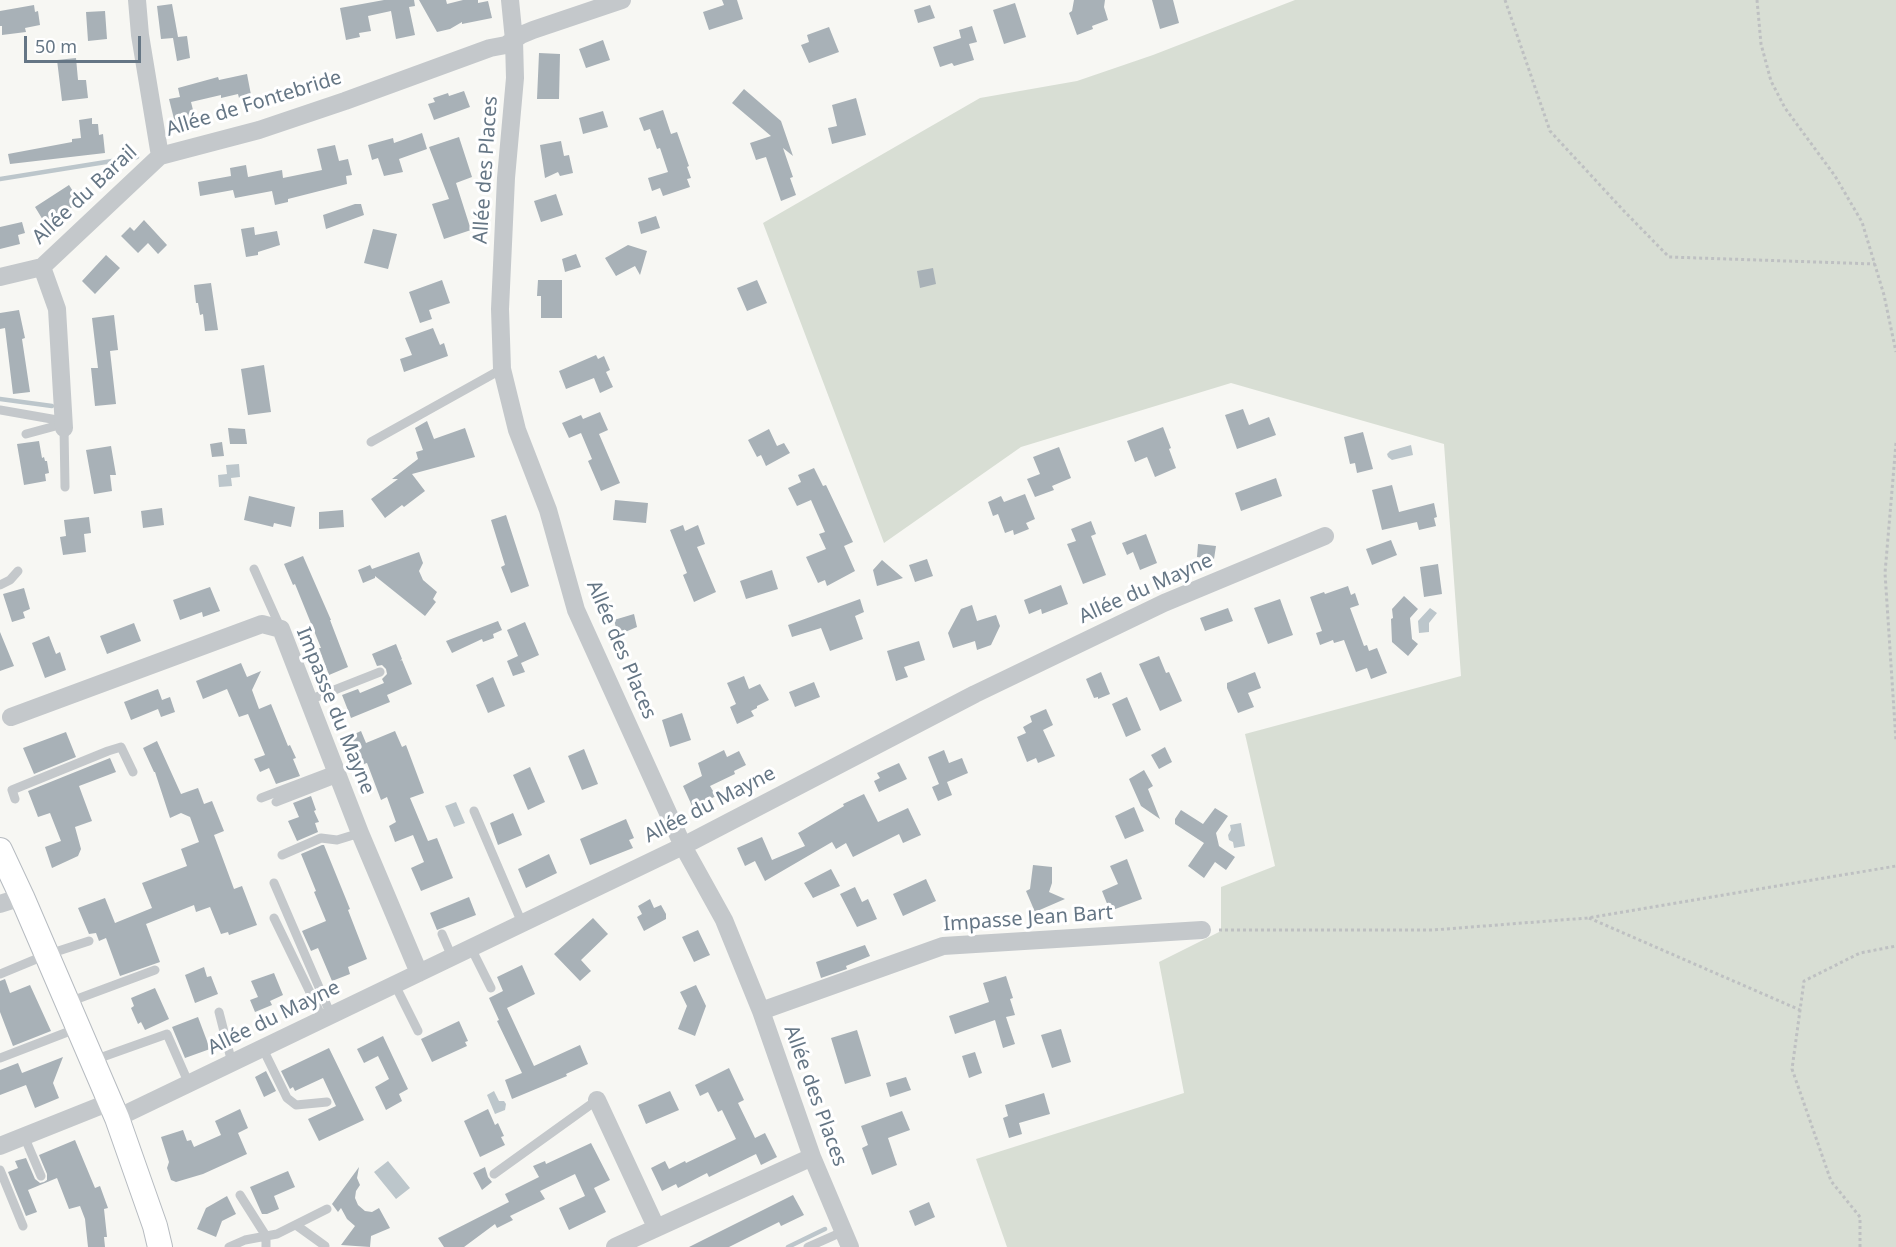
<!DOCTYPE html>
<html>
<head>
<meta charset="utf-8">
<style>
  body { margin:0 }
  #map { position:relative; width:1896px; height:1247px; overflow:hidden; background:#f7f7f3; font-family:"Noto Sans",sans-serif }
  canvas { display:block }
  .scale { position:absolute; left:24px; top:36px; width:117px; height:27px; box-sizing:border-box; border:3px solid #657685; border-top:0; padding-left:8px; font-size:18px; line-height:21px; white-space:nowrap; color:#657685; -webkit-text-stroke:4px #fff; paint-order:stroke }
</style>
</head>
<body>
<div id="map">
<canvas width="1896" height="1247"></canvas>
<div class="scale">50 m</div>
</div>
<script>
const context = document.querySelector('canvas').getContext('2d');
context.lineJoin = 'round';
function fillPath(path, color) { context.fillStyle = color; context.fill(path, 'evenodd'); }
const toPath = rows => new Path2D(rows.map(r => 'M' + r).join(''));
function stroke(path, color, width, dash) { context.strokeStyle = color; context.lineWidth = width; context.lineCap = dash ? 'butt' : 'round'; context.setLineDash(dash || []); context.stroke(path); }
function write(font, color, halo, rows, align = 'center') {
  context.font = font + ' "Noto Sans",sans-serif'; context.lineWidth = 6; context.setLineDash([]); context.textBaseline = 'middle'; context.strokeStyle = halo; context.fillStyle = color; for (const [text, x, y, turn = 0] of rows) {
    context.save(); context.translate(x, y); context.rotate((+turn || 0) * Math.PI / 180); context.textAlign = isNaN(turn) ? turn : align; if (halo) context.strokeText(text, 0, 0); context.fillText(text, 0, 0); context.restore();
  }
}
fillPath(toPath([
  [1295,0,1896,0,1896,1247,1007,1247,976,1159,1184,1093,1159,962,1221,931,1221,887,1275,866,1245,734,1461,676,1444,444,1231,383,1021,447,884,543,763,223,980,98,1077,81,1153,55]
]), '#d8ded4');
fillPath(toPath([
  [1411,445,1413,455,1392,460,1388,457,1387,454,1390,451],
  [239,464,240,477,231,478,232,486,219,487,218,475,227,474,226,465],
  [1430,608,1437,613,1429,623,1429,632,1419,633,1418,621],
  [456,802,465,823,454,827,445,806],
  [1241,823,1245,846,1234,848,1233,842,1229,840,1228,835,1231,830,1230,825],
  [494,1091,499,1101,504,1101,506,1104,505,1110,495,1114,487,1095],
  [388,1161,410,1188,396,1199,374,1172]
]), '#bcc6cb');
stroke(toPath([
  [0,179,137,157],
  [0,399,52,406],
  [788,1247,825,1229]
]), '#bcc6cb', 4.5);
fillPath(toPath([
  [384,0,414,0,415,6,409,7,415,35,396,39,391,11,368,16,371,31,359,33,360,37,346,40,340,8],
  [419,0,446,0,447,4,463,0,478,0,478,3,488,1,492,18,462,24,462,22,450,29,437,32],
  [722,0,737,0,743,19,709,30,703,12,724,5],
  [1074,0,1105,0,1104,7,1108,20,1092,26,1093,29,1077,35,1069,13,1072,11],
  [1152,0,1173,0,1179,23,1160,29],
  [1015,3,1026,37,1004,44,993,10],
  [172,4,178,37,187,36,190,58,177,61,173,38,161,39,157,6],
  [34,5,35,12,38,11,40,25,25,28,26,32,2,35,2,26,0,26,0,11],
  [930,5,935,18,918,23,914,10],
  [105,11,107,39,88,41,86,12],
  [972,26,977,42,969,44,974,60,954,66,952,63,940,67,933,47,961,38,959,30],
  [829,27,839,52,809,63,801,45,809,42,807,35],
  [603,40,610,60,586,68,579,49],
  [539,53,560,54,559,99,537,99],
  [76,58,78,80,86,80,88,98,62,101,57,60],
  [247,74,251,95,239,98,238,94,221,98,221,95,191,102,197,126,177,131,169,99,180,97,178,88,218,77,219,80],
  [744,89,781,121,793,156,783,148,793,177,790,178,796,195,781,201,766,157,756,160,750,143,771,136,732,103],
  [464,91,470,107,434,120,428,104,435,102,433,98,448,93,449,96],
  [856,98,866,135,832,144,828,128,837,126,832,105],
  [663,110,671,134,677,132,689,166,687,167,691,178,687,179,690,187,663,196,660,188,652,191,648,178,668,172,660,148,657,149,650,129,644,131,639,118],
  [603,111,608,127,583,134,579,118],
  [92,118,92,124,98,124,99,135,103,134,105,153,10,164,8,154,72,142,72,139,81,138,79,120],
  [422,133,427,149,399,159,403,172,384,176,378,158,372,160,368,145,393,138,394,143],
  [459,137,472,177,456,183,471,230,444,239,432,204,449,199,429,147],
  [561,141,564,156,569,155,573,173,560,176,558,172,545,178,540,145],
  [335,145,339,161,348,159,352,175,346,176,347,184,288,199,288,202,275,205,272,191,235,198,233,190,200,196,198,182,231,176,230,168,246,165,248,177,282,170,283,178,322,170,317,149],
  [69,185,80,202,46,225,35,207],
  [556,194,563,215,541,222,534,201],
  [355,204,361,204,364,215,326,229,323,215],
  [656,216,660,228,641,234,638,222],
  [144,220,167,245,158,254,148,243,138,253,121,236,130,227,134,231],
  [22,222,25,233,18,235,20,244,0,249,0,227],
  [254,227,255,235,277,231,280,245,258,252,258,255,246,257,241,229],
  [373,229,397,234,388,269,364,263],
  [628,245,647,251,640,275,635,266,616,276,605,258],
  [576,254,581,267,565,272,562,259],
  [106,255,120,268,95,294,82,281],
  [933,268,936,284,920,288,917,271],
  [442,280,450,303,429,310,432,319,420,323,409,292],
  [538,280,562,280,562,318,541,318,541,296,537,296],
  [757,280,767,303,747,311,737,288],
  [211,283,218,330,205,331,203,314,200,315,198,303,196,303,194,285],
  [19,310,25,338,22,339,30,392,13,394,5,328,0,329,0,313],
  [114,315,118,350,110,351,116,404,95,406,91,368,98,368,92,318],
  [433,328,440,345,444,343,448,356,404,372,400,359,412,355,405,338],
  [596,355,598,359,604,356,610,370,606,372,613,387,600,393,594,378,566,389,559,371],
  [264,365,271,412,248,415,241,369],
  [1243,409,1249,425,1269,417,1276,435,1237,449,1225,415],
  [600,412,608,430,599,434,620,483,601,491,588,461,592,459,581,433,569,438,562,423,581,415,583,419],
  [427,421,434,439,465,428,475,457,412,474,425,491,404,507,402,505,385,518,371,499,398,479,392,479,418,459,416,452,423,450,415,428],
  [1163,427,1171,448,1169,449,1176,468,1155,477,1147,457,1135,462,1127,441],
  [228,428,245,429,247,444,230,444],
  [769,429,777,446,784,443,790,453,766,466,761,455,757,457,748,440],
  [1363,432,1373,469,1357,473,1355,463,1350,464,1344,437],
  [39,441,42,458,44,457,45,461,47,461,49,473,45,474,46,481,24,485,17,444],
  [222,442,224,456,212,457,210,444],
  [111,446,116,475,110,475,112,491,94,494,86,450],
  [1059,447,1071,478,1052,486,1054,490,1035,497,1027,479,1040,474,1033,457],
  [814,468,823,486,826,485,853,542,844,546,855,571,827,586,825,580,818,583,806,557,826,549,819,534,825,532,811,500,797,506,788,488,801,482,798,475],
  [1276,478,1282,496,1241,511,1235,493],
  [1392,485,1399,512,1434,503,1437,517,1434,518,1436,526,1419,530,1417,522,1382,530,1372,490],
  [1025,494,1035,519,1026,523,1029,529,1014,535,1013,530,1005,533,998,514,993,516,988,502,1001,496,1004,502],
  [249,496,295,507,291,527,274,523,273,527,244,520],
  [615,500,648,503,646,523,613,520],
  [162,508,164,525,143,528,141,511],
  [343,510,344,527,319,529,319,512],
  [506,515,529,586,511,593,501,567,505,565,491,520],
  [89,517,91,533,84,534,86,552,63,555,60,537,66,536,64,520],
  [1091,521,1096,534,1091,536,1106,575,1083,584,1067,544,1076,541,1071,529],
  [683,525,685,531,698,525,705,544,697,547,716,592,694,602,683,575,687,573,670,530],
  [1146,534,1157,563,1140,570,1133,552,1127,555,1122,543],
  [1391,540,1397,555,1372,565,1366,549],
  [1198,544,1216,546,1214,559,1197,557],
  [419,552,423,563,419,571,423,580,437,592,433,599,436,602,425,616,375,576,375,578,363,583,358,570,370,565,372,569],
  [303,556,331,620,330,620,348,667,329,675,319,648,321,648,295,584,293,585,284,564],
  [927,559,933,576,915,582,909,565],
  [882,560,903,578,877,586,873,570],
  [1438,564,1442,594,1424,597,1420,567],
  [772,570,778,589,746,599,740,581],
  [1061,585,1068,604,1042,614,1041,609,1029,614,1024,600],
  [1348,586,1351,595,1355,593,1359,605,1350,608,1364,646,1367,645,1369,651,1377,648,1387,673,1371,679,1367,668,1356,672,1344,640,1334,643,1333,640,1320,645,1316,633,1322,631,1310,597,1324,592,1325,594],
  [210,587,220,611,203,617,202,612,180,620,173,600],
  [24,588,30,609,23,612,25,618,12,622,3,594],
  [1404,596,1418,609,1410,618,1412,639,1418,644,1408,656,1392,642,1391,619,1393,618,1392,609],
  [860,599,864,612,855,616,863,639,830,651,821,628,792,637,788,625],
  [1280,599,1293,635,1268,644,1254,608],
  [972,605,977,621,996,615,1000,626,991,645,977,650,975,641,953,648,948,633,961,609],
  [1228,608,1233,621,1205,631,1200,618],
  [634,614,637,627,618,635,614,620],
  [498,621,502,630,493,634,494,638,483,642,482,639,452,653,446,641],
  [525,622,539,655,521,663,525,672,513,676,507,661,518,656,507,630],
  [134,623,141,641,107,654,100,636],
  [0,632,14,666,0,671],
  [49,636,56,654,60,652,66,670,45,678,32,643],
  [919,641,925,660,904,667,908,677,896,681,887,651],
  [396,644,402,659,400,661,402,660,412,684,387,695,390,702,351,718,342,695,358,689,360,693,384,683,382,679,387,674,386,669,382,665,377,666,372,654],
  [1159,656,1166,673,1169,672,1182,701,1160,711,1139,664],
  [241,663,247,677,261,671,252,690,259,709,271,704,288,746,290,745,296,758,293,759,300,776,276,784,269,768,260,772,254,759,265,755,248,714,239,717,227,689,203,699,196,681],
  [1101,672,1110,694,1098,699,1098,697,1094,698,1086,679],
  [1255,672,1261,688,1248,693,1254,707,1238,713,1227,688,1227,683],
  [744,676,749,689,760,684,769,700,757,706,757,708,751,711,754,716,737,724,730,707,736,704,727,683],
  [493,677,505,706,488,713,476,685],
  [814,682,820,697,795,707,789,692],
  [158,689,162,700,170,697,175,712,161,717,158,709,131,720,124,702],
  [1127,697,1141,730,1126,737,1112,704],
  [1046,709,1053,725,1043,730,1055,756,1038,763,1036,758,1027,762,1017,737,1026,733,1023,727,1032,722,1030,716],
  [682,713,691,740,670,747,662,720],
  [361,731,366,743,395,731,402,747,406,745,424,793,410,798,428,841,437,838,453,878,421,891,411,868,424,862,413,835,395,842,389,826,396,822,387,797,381,800,367,763,364,764,356,747,353,749,348,737],
  [66,732,76,757,34,774,23,748],
  [157,741,181,794,198,788,204,804,212,801,224,831,214,835,234,889,242,886,257,925,229,935,228,932,221,934,210,907,196,912,194,905,146,924,160,962,120,976,106,938,99,941,96,933,89,934,78,908,105,898,115,923,152,908,142,883,187,866,181,849,199,842,190,817,181,813,170,818,155,772,154,772,143,748],
  [1165,747,1172,762,1159,769,1151,755],
  [584,749,598,784,582,790,568,756],
  [724,750,727,757,739,751,746,765,734,771,735,774,710,786,716,796,693,808,683,786,702,776,698,763],
  [944,750,949,763,962,758,968,773,947,782,952,795,938,801,932,787,939,784,928,757],
  [110,758,116,772,79,786,92,821,75,827,81,849,78,856,52,868,45,847,61,841,50,813,38,817,28,791],
  [899,763,907,779,879,792,874,781,880,778,877,773],
  [530,767,545,802,528,810,513,775],
  [1144,770,1153,786,1148,789,1160,819,1141,806,1129,779],
  [864,794,878,822,908,808,921,835,903,843,899,834,853,857,846,843,836,849,832,842,765,881,755,861,745,866,737,848,762,837,772,860,805,846,798,833,844,806,843,804],
  [311,796,316,810,314,811,319,822,315,823,318,832,297,841,288,821,299,817,293,803],
  [1134,807,1144,831,1125,839,1115,816],
  [1215,808,1228,816,1216,833,1219,846,1235,857,1226,870,1215,862,1204,878,1188,866,1204,843,1175,824,1175,819,1181,810,1203,824],
  [513,813,522,835,498,845,490,823],
  [626,819,634,838,629,840,633,848,590,865,580,839],
  [322,845,324,845,350,909,348,910,367,959,348,967,350,974,332,981,318,948,311,951,302,931,326,921,314,892,316,891,301,854],
  [549,854,557,873,526,888,518,869],
  [1127,859,1142,899,1110,911,1102,891,1118,884,1110,866],
  [1033,865,1052,867,1052,883,1049,892,1065,899,1035,912,1026,891,1030,889],
  [831,869,840,886,813,898,804,883],
  [926,879,936,901,903,916,893,894],
  [855,887,862,902,868,899,877,919,857,927,840,894],
  [469,897,476,915,437,930,430,913],
  [650,899,654,908,661,905,666,914,666,919,644,931,637,917,642,914,638,906],
  [593,918,608,934,581,960,591,971,580,981,554,954],
  [698,930,710,955,694,962,682,937],
  [865,945,870,956,846,966,847,969,821,978,816,962],
  [522,965,535,994,507,1008,534,1066,580,1045,588,1064,566,1074,567,1076,512,1099,505,1080,522,1073,497,1021,499,1020,489,998,503,991,497,977],
  [204,967,207,977,211,976,218,994,195,1003,185,975],
  [274,973,283,995,270,1001,272,1005,255,1012,250,1000,258,997,251,981],
  [1006,976,1013,998,1010,999,1015,1015,1006,1017,1015,1044,1003,1048,995,1020,955,1034,949,1016,989,1002,983,983],
  [5,979,10,993,30,985,51,1031,13,1046,0,1012,0,981],
  [696,985,706,1006,695,1036,678,1029,687,1006,680,992],
  [155,988,169,1019,145,1030,141,1022,138,1024,131,1008,134,1006,131,998],
  [198,1017,210,1049,185,1058,172,1027],
  [459,1021,468,1041,465,1042,467,1046,432,1062,421,1039],
  [1061,1029,1071,1062,1052,1068,1041,1035],
  [857,1030,871,1076,845,1084,831,1038],
  [383,1036,408,1089,399,1094,402,1101,386,1110,375,1087,389,1079,378,1056,364,1063,357,1049],
  [329,1048,364,1120,319,1141,308,1119,336,1106,323,1078,295,1091,293,1087,290,1089,281,1071],
  [975,1052,982,1073,969,1078,962,1056],
  [63,1057,53,1083,59,1098,35,1108,26,1085,0,1095,0,1070,18,1063,22,1073],
  [729,1068,744,1100,738,1103,755,1138,765,1133,777,1157,761,1165,756,1154,709,1177,707,1173,678,1188,676,1184,662,1191,651,1168,665,1161,669,1169,685,1161,686,1163,736,1139,722,1110,718,1112,708,1092,700,1096,695,1085],
  [266,1071,276,1091,264,1097,255,1077],
  [906,1077,911,1090,890,1097,886,1083],
  [670,1091,679,1110,646,1124,638,1105],
  [1044,1093,1050,1114,1019,1123,1022,1134,1009,1138,1003,1118,1008,1116,1005,1105],
  [240,1109,248,1128,238,1133,247,1154,203,1174,176,1182,171,1180,167,1168,169,1162,161,1137,183,1130,187,1141,191,1140,194,1147,221,1135,215,1121],
  [488,1109,495,1125,498,1123,504,1136,501,1137,505,1145,480,1157,464,1121],
  [902,1111,910,1130,888,1138,897,1165,872,1175,862,1148,868,1145,861,1126],
  [75,1140,95,1188,100,1186,108,1208,104,1209,107,1237,104,1237,105,1247,88,1247,85,1219,80,1206,69,1209,57,1178,28,1190,37,1212,26,1216,8,1172,18,1168,15,1161,26,1158,35,1179,40,1183,44,1182,47,1180,47,1174,39,1155],
  [591,1143,610,1180,594,1188,606,1212,569,1230,559,1208,585,1196,575,1174,540,1191,545,1199,510,1216,513,1220,497,1228,495,1224,464,1247,444,1247,438,1238,509,1202,505,1194,539,1177,533,1166,545,1161,546,1164],
  [359,1167,357,1178,360,1185,356,1191,355,1198,358,1205,365,1211,372,1212,379,1208,390,1228,371,1236,370,1247,341,1245,355,1226,347,1219,341,1208,338,1212,332,1204],
  [485,1167,488,1177,492,1182,482,1190,473,1173],
  [288,1171,295,1187,274,1196,279,1209,267,1214,262,1214,250,1187],
  [793,1195,804,1215,781,1226,779,1222,729,1247,689,1247],
  [227,1196,236,1214,222,1221,216,1237,197,1229,206,1208],
  [929,1202,935,1217,915,1226,909,1211]
]), '#a8b1b7');
const secondary = toPath([
  [0,850,22,897,117,1118,155,1226,160,1247]
]);
stroke(secondary, '#b6bbc0', 26);
stroke(toPath([
  [1505,0,1550,131,1623,210,1669,257,1875,264],
  [1757,0,1761,44,1771,81,1785,108,1835,176,1862,222,1884,295,1896,352],
  [1896,443,1885,573,1896,741],
  [1589,918,1800,1010],
  [1219,930,1433,930,1587,918,1896,866],
  [1860,1247,1860,1217,1831,1181,1792,1069,1804,981,1860,953,1896,946]
]), '#bec0c2', 3, [3, 3]);
stroke(toPath([
  [0,410,63,421],
  [64,428,65,487],
  [26,434,63,424],
  [371,442,502,369],
  [254,569,280,627],
  [0,585,10,580,18,571],
  [309,700,380,672],
  [261,798,335,770],
  [15,799,12,790,108,751,121,747,133,772],
  [276,802,338,778],
  [474,811,522,923],
  [282,855,321,838,337,840,360,833],
  [274,883,331,1015],
  [274,918,323,1019],
  [442,934,452,957],
  [471,948,491,988],
  [0,974,46,955,89,941],
  [395,985,418,1031],
  [69,1002,155,970],
  [219,1012,232,1063],
  [263,1049,287,1098,296,1105,327,1102],
  [0,1058,78,1028],
  [94,1060,167,1034,189,1084],
  [24,1136,41,1176],
  [0,1170,23,1226],
  [494,1174,597,1100],
  [240,1195,266,1236,266,1247],
  [296,1225,325,1246],
  [229,1247,245,1240,277,1234,327,1209],
  [808,1247,842,1232]
]), '#c4c8cb', 9);
stroke(toPath([
  [137,0,140,35,160,156],
  [510,0,514,40,515,78,506,178,500,309,502,369,517,430,548,510,576,610,683,846,724,920,761,1011,812,1157,850,1247],
  [42,267,57,309,64,428],
  [0,277,42,267,160,156,259,130,345,101,490,48,506,45,521,35,533,30,622,0],
  [11,717,262,624,281,629,360,833,419,973],
  [0,904,22,897],
  [761,1011,943,946,1202,930],
  [597,1100,656,1227],
  [117,1118,683,846,975,694,1164,603,1325,536],
  [0,1146,110,1102],
  [615,1247,812,1157]
]), '#c4c8cb', 18);
stroke(secondary, '#fff', 24);
write('20px', '#657685', '#fff', [
  ["Allée de Fontebride",254,104,-17],
  ["Allée des Places",486,170,-86],
  ["Allée du Barail",85,195,-43],
  ["Allée du Mayne",1146,589,-24],
  ["Allée des Places",621,650,67],
  ["Impasse du Mayne",335,711,68],
  ["Allée du Mayne",710,805,-27],
  ["Impasse Jean Bart",1028,919,-4],
  ["Allée du Mayne",274,1018,-26],
  ["Allée des Places",815,1096,70]
]);
</script>
</body>
</html>
